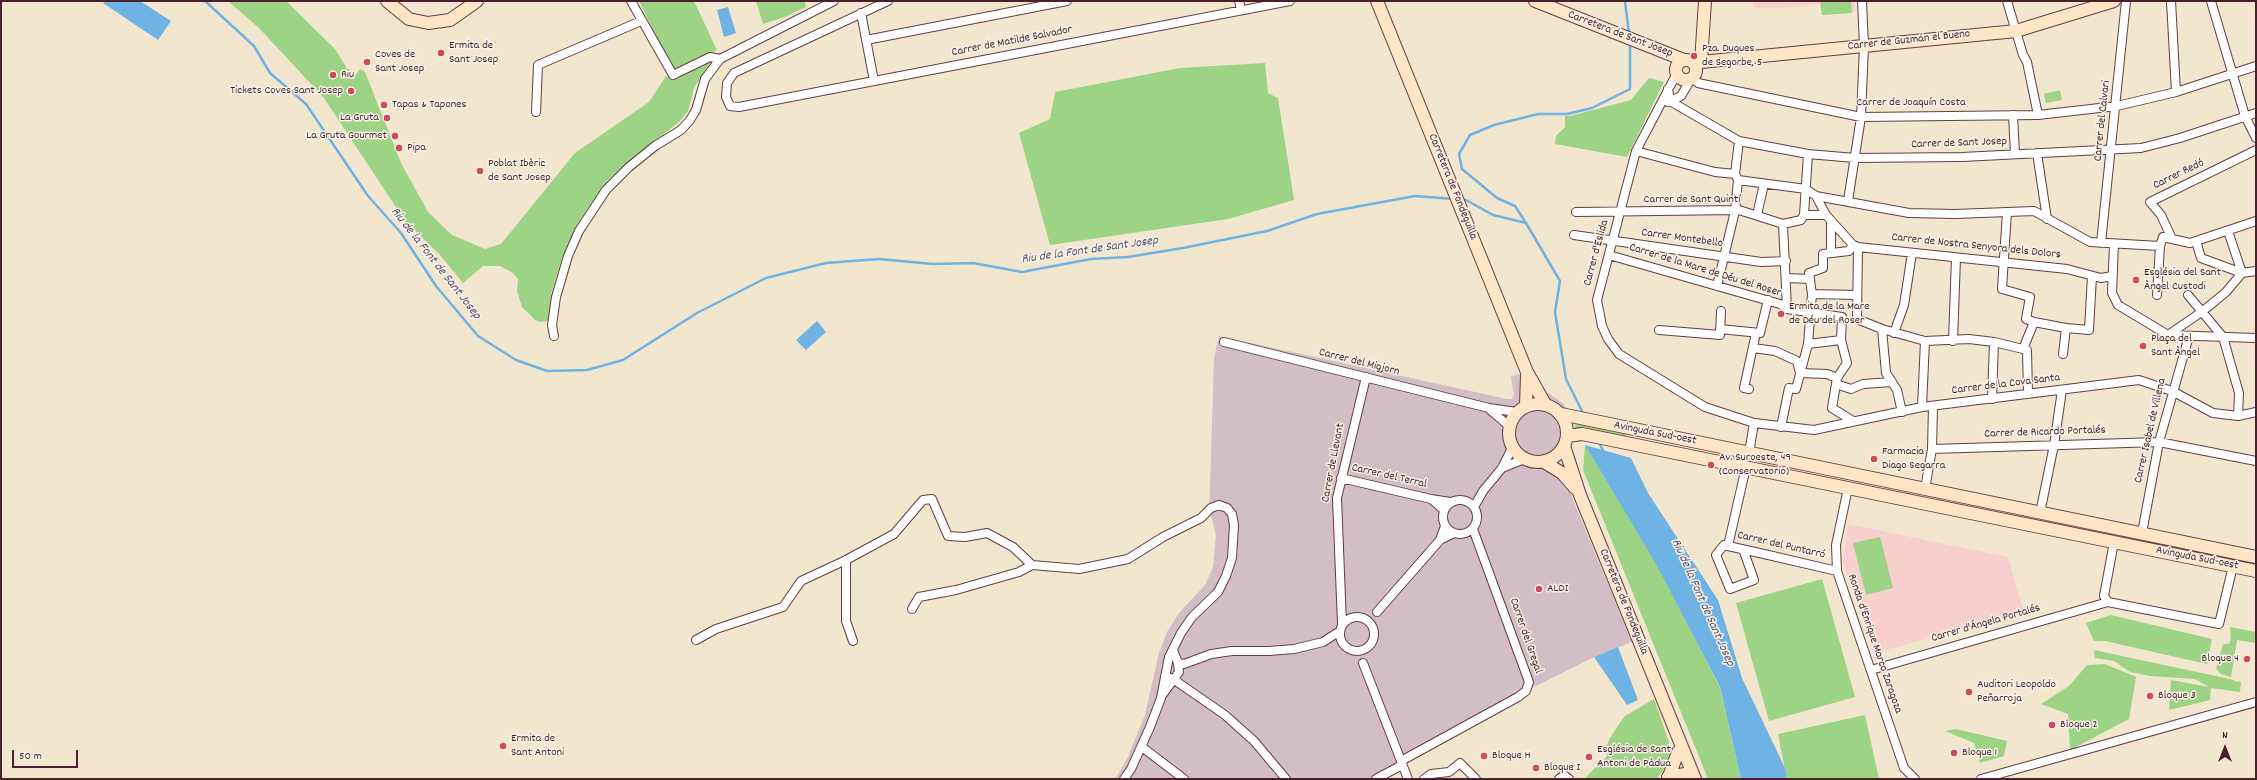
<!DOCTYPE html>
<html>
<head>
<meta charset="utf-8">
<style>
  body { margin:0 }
  #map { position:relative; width:2257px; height:780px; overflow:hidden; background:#f3e6ce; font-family:Dekko,sans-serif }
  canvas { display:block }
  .frame { position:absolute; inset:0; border:2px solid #4a1f2b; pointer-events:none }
  .north { position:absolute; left:2205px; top:728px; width:40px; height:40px; -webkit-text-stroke:3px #f7f3e8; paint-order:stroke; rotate:0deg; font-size:11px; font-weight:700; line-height:16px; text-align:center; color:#4a1f2b }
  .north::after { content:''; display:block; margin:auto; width:14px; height:18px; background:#4a1f2b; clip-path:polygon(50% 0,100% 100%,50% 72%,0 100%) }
  .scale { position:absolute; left:12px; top:750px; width:66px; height:18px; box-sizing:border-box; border:2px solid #4a1f2b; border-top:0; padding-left:5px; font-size:12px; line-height:14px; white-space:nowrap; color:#4a1f2b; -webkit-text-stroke:3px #f7f3e8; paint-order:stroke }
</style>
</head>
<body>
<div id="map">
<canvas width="2257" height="780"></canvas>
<div class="frame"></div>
<div class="north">N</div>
<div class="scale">50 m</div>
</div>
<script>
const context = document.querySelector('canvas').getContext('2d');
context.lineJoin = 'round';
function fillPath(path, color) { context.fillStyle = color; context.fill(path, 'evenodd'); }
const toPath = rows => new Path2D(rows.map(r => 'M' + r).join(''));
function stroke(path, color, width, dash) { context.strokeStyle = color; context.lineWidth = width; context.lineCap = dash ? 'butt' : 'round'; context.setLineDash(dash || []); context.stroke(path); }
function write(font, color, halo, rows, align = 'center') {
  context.font = font + ' Dekko,sans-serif'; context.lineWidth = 3; context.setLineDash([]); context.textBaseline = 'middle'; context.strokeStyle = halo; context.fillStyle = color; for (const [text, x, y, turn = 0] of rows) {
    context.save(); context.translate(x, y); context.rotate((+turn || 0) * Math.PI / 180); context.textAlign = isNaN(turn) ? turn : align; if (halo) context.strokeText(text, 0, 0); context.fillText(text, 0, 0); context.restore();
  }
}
fillPath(toPath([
  [1753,1,1855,1,1855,12,1822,15,1820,4,1783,8,1754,8],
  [1848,524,2008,557,2024,613,1874,653,1843,563]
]), '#f7d0ce');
fillPath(toPath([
  [1219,336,1507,399,1512,399,1514,394,1511,377,1531,370,1540,388,1563,403,1573,418,1574,440,1568,451,1557,461,1632,642,1596,656,1520,694,1377,779,1115,779,1127,759,1145,715,1159,653,1167,632,1179,613,1205,585,1213,567,1216,536,1209,506,1210,487,1214,358]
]), '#d2bec4');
fillPath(toPath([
  [228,1,286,1,335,49,353,78,360,69,365,72,401,163,428,212,452,235,485,249,501,244,575,153,649,102,666,76,677,78,712,60,694,88,688,111,681,120,608,180,579,221,562,258,551,294,549,318,547,321,540,322,535,320,522,307,517,291,518,279,513,273,500,266,483,266,463,283,440,255,405,221,324,98,259,28],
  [639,1,694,1,717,50,673,71],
  [756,1,805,1,806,7,785,17,763,24],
  [1820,1,1851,1,1852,13,1822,15],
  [1265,63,1268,93,1278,98,1294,200,1228,219,1050,245,1019,133,1050,119,1055,92,1180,68],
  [1649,78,1664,82,1627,157,1555,144,1556,136,1565,127,1565,116,1570,116,1631,100],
  [2060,90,2062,100,2046,103,2044,94],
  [1575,423,1626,433,1625,439,1575,429],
  [1585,445,1659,568,1720,688,1741,779,1708,779,1583,470],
  [1880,537,1893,588,1866,595,1853,543],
  [1822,579,1855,697,1769,721,1736,603],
  [2111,615,2212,639,2207,664,2105,641,2094,641,2086,623],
  [2230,627,2256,632,2256,643,2237,640,2231,677,2221,674,2216,669,2223,644,2229,644,2231,638],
  [2094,650,2234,680,2234,681,2241,682,2240,692,2211,688,2210,700,2169,710,2171,680,2209,687,2195,679,2150,676,2130,672,2114,661,2095,658],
  [2105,664,2136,677,2129,719,2070,750,2068,714,2041,704,2069,686,2087,665],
  [1654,699,1669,742,1670,760,1657,779,1586,779,1585,778,1607,756,1606,747,1610,738,1619,724,1625,716],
  [1865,715,1879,779,1787,779,1778,734],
  [1956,729,2007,741,2004,756,1980,763,1974,743,1945,731]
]), '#9dd385');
fillPath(toPath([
  [105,1,140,1,171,21,158,40,103,3],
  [728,7,736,33,724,37,717,10],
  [817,321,826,332,806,350,796,340],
  [1585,445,1631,458,1648,493,1718,600,1742,678,1785,768,1787,779,1741,779,1720,687,1656,564],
  [1618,647,1638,700,1627,705,1594,657]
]), '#6fb2e4');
stroke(toPath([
  [205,1,254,46,270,73,306,104,368,196,401,233,436,286,478,336,516,360,547,371,587,370,623,360,697,313,766,278,826,263,879,259,933,264,973,263,1022,272,1091,259,1128,257,1183,248,1267,231,1317,214,1415,196,1454,199],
  [1625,1,1629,34],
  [1461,200,1466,200,1493,215,1526,223,1560,281,1555,312,1566,379,1584,415],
  [1526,223,1515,206,1497,198,1462,169,1459,154,1470,135,1494,125,1538,114,1567,114,1592,108,1630,89,1630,43],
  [1598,441,1604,452]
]), '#6fb2e4', 2.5);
const street = toPath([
  [631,1,673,75,710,57,720,59],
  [888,1,734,73,727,83,726,97,730,106,739,107,1290,1],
  [1239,1,1241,10],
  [2007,1,2023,55,2027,62,2038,115],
  [2171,1,2176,92],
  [2211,1,2245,116,2256,138],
  [861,13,874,81],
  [866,40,1067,1],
  [1677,73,1636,151,1597,300,1602,326,1608,339,1619,354,1705,407,1754,423,1814,430,1922,407,2139,380,2172,391,2213,413,2238,416,2256,412],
  [1692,78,1698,83,1861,117,2038,115,2117,106,2176,92,2256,66],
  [1668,89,1670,101,1739,141,1808,154,1855,158,1962,157,2141,148,2180,138,2256,113],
  [1668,102,1681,96,1691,79],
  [536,112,538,65,641,21],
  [2013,115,2015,154],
  [1636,151,1715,172,1735,174],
  [2037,153,2047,219],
  [1738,180,1806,189,1816,196,1909,213,1955,214,2034,211,2090,242,2160,246,2163,237,2190,243,2256,221],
  [1816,196,1826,215,1853,245,1858,247,2067,269,2101,278,2112,276],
  [1848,201,1861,117,1864,46,1862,1],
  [1576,212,1739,210,1783,224,1801,220,1804,215],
  [2007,212,2002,289,2030,297,2026,319,2034,322],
  [1757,215,1764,184],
  [1804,215,1808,154],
  [1804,215,1826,215],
  [1831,221,1831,253],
  [1783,224,1787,309],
  [2228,231,2242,273],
  [1574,235,1761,262,1786,261],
  [2172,239,2161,215,2150,202,2256,150],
  [2196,241,2201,258,2242,273],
  [2101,243,2126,1],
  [2114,244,2112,293,2118,305,2168,335,2256,338],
  [1858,247,1857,319,1882,329,1925,341,1969,339,1994,342,2023,349,2034,322,2066,328,2063,354],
  [1609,255,1780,304,1787,309,1842,317,1841,340,1847,363,1837,378,1832,408,1853,421],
  [2242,273,2256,271],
  [1787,278,1810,279],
  [1717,286,1735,211,1738,180,1735,174,1739,141],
  [1812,294,1856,295],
  [2157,295,2160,246],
  [2188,295,2223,337,2239,393,2238,416],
  [2066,328,2089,330,2092,276],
  [1720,329,1760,333,1768,300],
  [1882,329,1886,373,1897,390,1902,412],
  [1659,330,1720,335,1721,311],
  [1894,333,1904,305,1912,253],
  [2168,335,2203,311,2226,292,2242,273],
  [554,336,552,325,556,297,568,256,579,231,606,190,629,167,655,146,681,130,690,120,696,110,705,79,720,59,834,1],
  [1953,341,1956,258],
  [1224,342,1489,408,1516,412],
  [1808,344,1841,340],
  [1753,348,1775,351,1797,361,1800,373,1827,374,1837,378],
  [2027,350,2028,394],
  [1836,384,1851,389,1863,384,1892,382],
  [1749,389,1744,388,1756,333],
  [1992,399,1994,342],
  [1922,407,1925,341],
  [1489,409,1509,426],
  [1781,427,1789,388,1796,389,1808,344,1812,294,1809,273,1823,268,1823,254,1849,251,1853,245],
  [1932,449,2159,442,2256,461],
  [1749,453,1754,423],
  [1502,468,1524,459],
  [1341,478,1431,499],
  [1848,488,1836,545,1837,571,1904,768,1915,779],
  [1925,489,1932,449,1933,406],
  '1443 517a17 17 0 1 1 34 0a17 17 0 1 1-34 0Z',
  [1474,507,1483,491,1502,468,1512,448],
  [1444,510,1431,499,1450,502],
  [2040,513,2054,445,2062,390],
  [1445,526,1440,540,1454,533],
  [2142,533,2159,442,2189,336],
  [1728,546,1746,467],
  [1743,549,1754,580,1730,589,1716,555,1724,545,1728,546,1764,554,1837,571],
  [846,560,846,621,853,641],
  [2108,602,2104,596,2114,542],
  [912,609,919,597,956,590,1019,572,1032,565],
  [1377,612,1440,540],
  '1340 634a17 17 0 1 1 34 0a17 17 0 1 1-34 0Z',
  [1342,624,1337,498,1366,377],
  [696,640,716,629,783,607,801,581,846,560,894,534,923,500,932,499,948,536,965,537,987,533,1013,547,1032,565,1079,569,1128,559,1163,537,1201,518,1211,508,1219,505,1227,508,1232,514,1234,525,1232,558,1226,576,1218,592,1192,617,1181,633,1169,657,1161,698,1150,727,1131,769,1124,779],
  [1178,663,1184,664,1211,654,1232,651,1269,651,1294,649,1323,642,1340,631],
  [1363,663,1408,779],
  [1871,670,2108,602,2219,624,2233,566],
  [1165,676,1173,679,1225,715,1254,741,1286,779],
  [1163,694,1179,672,1178,663,1173,650],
  [1142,747,1184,779],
  [1401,761,1518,697,1526,691,1529,682,1473,529],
  [1376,779,1402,765],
  [1424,779,1431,774,1449,772,1460,763,1476,779],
  [1559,779,1564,775,1569,779],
  [1981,779,2256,702]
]);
const secondary = toPath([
  [387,1,409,19,428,23,450,20,477,1],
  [1377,1,1527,372,1545,404],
  [1535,1,1684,60],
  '1676 70a10 10 0 1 1 20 0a10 10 0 1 1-20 0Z',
  [1701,62,1705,1],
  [1695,65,1701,62,2016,31,2114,1],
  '1509 433a29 29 0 1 1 58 0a29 29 0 1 1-58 0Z',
  [1526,405,1527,376],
  [1561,414,2256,557],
  [1567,436,1582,434,2256,571],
  [1564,446,1580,495,1695,779],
  [1544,462,1562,473,1576,489],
  [1668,777,1685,774,1692,779],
  [1668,779,1678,752]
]);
stroke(street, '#633d43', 10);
stroke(secondary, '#633d43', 14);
stroke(street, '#fff', 8);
stroke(secondary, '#fde5c5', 12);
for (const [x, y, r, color] of [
  [441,53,4,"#d1495b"],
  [1694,56,4,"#d1495b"],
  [367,62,4,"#d1495b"],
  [333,75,4,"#d1495b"],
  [351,91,4,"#d1495b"],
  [384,105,4,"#d1495b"],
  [387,118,4,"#d1495b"],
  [395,136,4,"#d1495b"],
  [399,148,4,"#d1495b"],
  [480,171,4,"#d1495b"],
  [2136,280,4,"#d1495b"],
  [1781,314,4,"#d1495b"],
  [2143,346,4,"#d1495b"],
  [1874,459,4,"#d1495b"],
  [1711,465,4,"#d1495b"],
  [1539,589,4,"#d1495b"],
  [2247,659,4,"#d1495b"],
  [1969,692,4,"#d1495b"],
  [2150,696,4,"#d1495b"],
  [2052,725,4,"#d1495b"],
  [503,746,4,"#d1495b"],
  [1954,753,4,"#d1495b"],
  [1484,756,4,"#d1495b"],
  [1589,757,4,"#d1495b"],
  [1536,768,4,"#d1495b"]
]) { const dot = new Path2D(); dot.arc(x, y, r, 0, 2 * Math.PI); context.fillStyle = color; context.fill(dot); stroke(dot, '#f7f3e8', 1.5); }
write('12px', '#4a1f2b', '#f7f3e8', [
  ["Carretera de Sant Josep",1620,35,21],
  ["Carrer de Guzmán el Bueno",1909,41,-6],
  ["Carrer de Matilde Salvador",1012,42,-11],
  ["Carrer de Joaquín Costa",1911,103],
  ["Carrer del Calvari",2103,121,-84],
  ["Carrer de Sant Josep",1959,144,-2],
  ["Carrer Redó",2179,175,-26],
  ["Carretera de Fondeguilla",1452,187,68],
  ["Carrer de Sant Quintí",1692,200],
  ["Carrer Montebello",1682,239,8],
  ["Carrer de Nostra Senyora dels Dolors",1976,247,6],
  ["Carrer d'Eslida",1597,253,-75],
  ["Carrer de la Mare de Déu del Roser",1705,271,17],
  ["Carrer del Migjorn",1359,363,14],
  ["Carrer de la Cova Santa",2006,385,-7],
  ["Carrer Isabel de Villena",2151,431,-77],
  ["Carrer de Ricardo Portalés",2045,433,-2],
  ["Avinguda Sud-oest",1655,434,11],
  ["Carrer de Llevant",1334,463,-79],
  ["Carrer del Terral",1389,477,13],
  ["Carrer del Puntarró",1781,546,13],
  ["Avinguda Sud-oest",2197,559,11],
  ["Carretera de Fondeguilla",1623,602,68],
  ["Carrer d'Ángela Portalés",1986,624,-16],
  ["Carrer del Gregal",1525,636,71],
  ["Ronda d'Enrique Marco Zaragoza",1874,644,71]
]);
write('12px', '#4a1f2b', '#f7f3e8', [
  ["Ermita de",449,46],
  ["Sant Josep",449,60],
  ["Pza. Duques",1702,49],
  ["de Segorbe, 5",1702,63],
  ["Coves de",375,55],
  ["Sant Josep",375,69],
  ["Riu",341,75],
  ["Tickets Coves Sant Josep",343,91,"right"],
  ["Tapas & Tapones",392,105],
  ["La Gruta",379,118,"right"],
  ["La Gruta Gourmet",387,136,"right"],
  ["Pipa",407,148],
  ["Poblat Ibèric",488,164],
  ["de Sant Josep",488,178],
  ["Església del Sant",2144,273],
  ["Àngel Custodi",2144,287],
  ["Ermita de la Mare",1789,307],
  ["de Déu del Roser",1789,321],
  ["Plaça del",2151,339],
  ["Sant Àngel",2151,353],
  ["Farmacia",1882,452],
  ["Diago Segarra",1882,466],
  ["Av. Suroeste, 49",1719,458],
  ["(Conservatorio)",1719,472],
  ["ALDI",1547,589],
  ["Bloque 4",2239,659,"right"],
  ["Auditori Leopoldo",1977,685],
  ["Peñarroja",1977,699],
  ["Bloque 3",2158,696],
  ["Bloque 2",2060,725],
  ["Ermita de",511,739],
  ["Sant Antoni",511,753],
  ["Església de Sant",1597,750],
  ["Antoni de Pàdua",1597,764],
  ["Bloque 1",1962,753],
  ["Bloque H",1492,756],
  ["Bloque I",1544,768]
], 'left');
write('italic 13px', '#57526c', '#f7f3e8', [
  ["Riu de la Font de Sant Josep",1090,251,-8],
  ["Riu de la Font de Sant Josep",435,264,52],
  ["Riu de la Font de Sant Josep",1702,603,66]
]);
</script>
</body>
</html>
